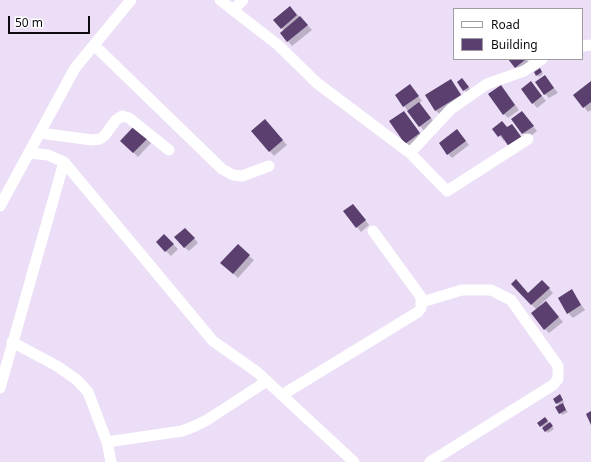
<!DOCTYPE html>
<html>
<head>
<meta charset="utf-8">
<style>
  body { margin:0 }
  #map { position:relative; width:591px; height:462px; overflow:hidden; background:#ebdef6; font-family:"Noto Sans",sans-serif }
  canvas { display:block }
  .legend { position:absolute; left:453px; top:8px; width:130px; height:52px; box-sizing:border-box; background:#fff; border:1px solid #9f9da0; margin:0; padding:5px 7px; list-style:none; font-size:12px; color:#0e0a11 }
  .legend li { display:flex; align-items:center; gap:8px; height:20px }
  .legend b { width:20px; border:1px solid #9f9da0 }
  .scale { position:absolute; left:8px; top:16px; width:82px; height:18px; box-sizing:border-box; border:2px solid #0e0a11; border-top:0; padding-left:5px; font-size:12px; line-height:14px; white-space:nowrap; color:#0e0a11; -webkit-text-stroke:3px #fff; paint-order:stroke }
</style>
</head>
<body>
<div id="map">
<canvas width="591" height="462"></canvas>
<ul class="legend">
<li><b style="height:5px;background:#fff"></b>Road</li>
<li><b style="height:11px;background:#5a3f6f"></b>Building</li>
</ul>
<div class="scale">50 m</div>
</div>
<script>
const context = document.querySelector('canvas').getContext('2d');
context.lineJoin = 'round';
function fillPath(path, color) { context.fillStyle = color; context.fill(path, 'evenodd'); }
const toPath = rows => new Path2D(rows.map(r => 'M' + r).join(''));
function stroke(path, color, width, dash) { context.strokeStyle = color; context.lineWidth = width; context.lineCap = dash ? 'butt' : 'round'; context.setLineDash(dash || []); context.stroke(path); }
fillPath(toPath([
  [290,7,312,30,292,46,281,33,284,31,282,28],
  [509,59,526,59,530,64,520,72],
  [542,72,543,74,539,77,537,75],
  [545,76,558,93,549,98,545,94],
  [451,80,467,102,443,117,436,111,426,95],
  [464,81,470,89,466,92,458,82],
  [591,83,591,110,588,112,575,95],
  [410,85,422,101,419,103,435,123,424,131,404,106],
  [535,87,546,101,537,108,533,103],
  [505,91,519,110,508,118,504,114],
  [404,112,423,138,410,147,406,143],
  [522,112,537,131,528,138,512,119],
  [269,124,287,145,274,156,252,131],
  [511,125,516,129,525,142,505,139,504,141,494,129,507,128],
  [135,127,151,143,138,157,122,141],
  [461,135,469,145,452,158,448,154],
  [357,209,369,225,361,232,357,227],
  [190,233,198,243,189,251,184,247],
  [164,235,178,249,171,256,157,242],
  [249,256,254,260,238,278,226,267],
  [542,281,553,293,539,306,550,307,563,322,549,333,545,329,537,310,512,284,529,294],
  [571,290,585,310,573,318,568,313],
  [560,396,564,402,562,404,568,412,562,415,560,413,560,406,557,403],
  [545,418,554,429,548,433,539,423]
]), '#0003');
fillPath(toPath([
  [290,6,297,15,281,29,273,20],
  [300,16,308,25,287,42,280,33],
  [508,59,526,59,515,68],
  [540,68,542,72,536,76,534,72],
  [545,75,554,88,544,95,535,82],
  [462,78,469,87,463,91,457,82],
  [451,79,461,95,435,111,425,95],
  [531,81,542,96,532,104,521,89],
  [591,81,591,102,583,108,573,95],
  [410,84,419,96,403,107,395,95],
  [501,85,515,105,503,115,488,94],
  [419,102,431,118,419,127,407,111],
  [404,111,420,133,405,144,389,121],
  [522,111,534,126,522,134,511,119],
  [265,119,283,140,269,152,251,131],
  [502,121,507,127,512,124,522,138,509,147,501,135,498,137,492,129],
  [135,125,148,138,133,153,120,141],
  [457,129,466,141,447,155,439,143],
  [353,204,366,220,356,228,343,211],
  [185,228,195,238,184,248,174,237],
  [164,234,174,244,165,252,156,242],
  [238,244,250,255,233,274,220,263],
  [516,279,528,293,542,280,550,288,531,305,511,284],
  [572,289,581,305,567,314,558,298],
  [546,301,559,317,544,330,531,313],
  [560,394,563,400,556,404,553,399],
  [563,403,566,410,559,414,555,407],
  [591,411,591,425,586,414],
  [545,417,548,421,540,427,537,423],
  [550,422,553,426,545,432,542,428]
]), '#5a3f6f');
stroke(toPath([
  [220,0,278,45,317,83,410,153,447,191,528,139],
  [233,10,243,0],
  [94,45,222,169,233,175,242,176,269,166],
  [582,46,591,45],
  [40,133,92,140,100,139,105,135,116,120,122,116,129,118,169,150],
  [29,153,48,155,64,162,213,341,257,372,354,462],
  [410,153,451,109,487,84,524,71,542,59],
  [0,206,75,68,131,0],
  [422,302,462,290,491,290,511,300,558,366,558,379,553,385,430,462],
  [12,342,57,366,77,380,88,392,107,442,111,462],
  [0,388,64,162],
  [282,395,418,312,421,308,421,297,373,231],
  [107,442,182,431,195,426,207,420,267,381]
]), '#fff', 11);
</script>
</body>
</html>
